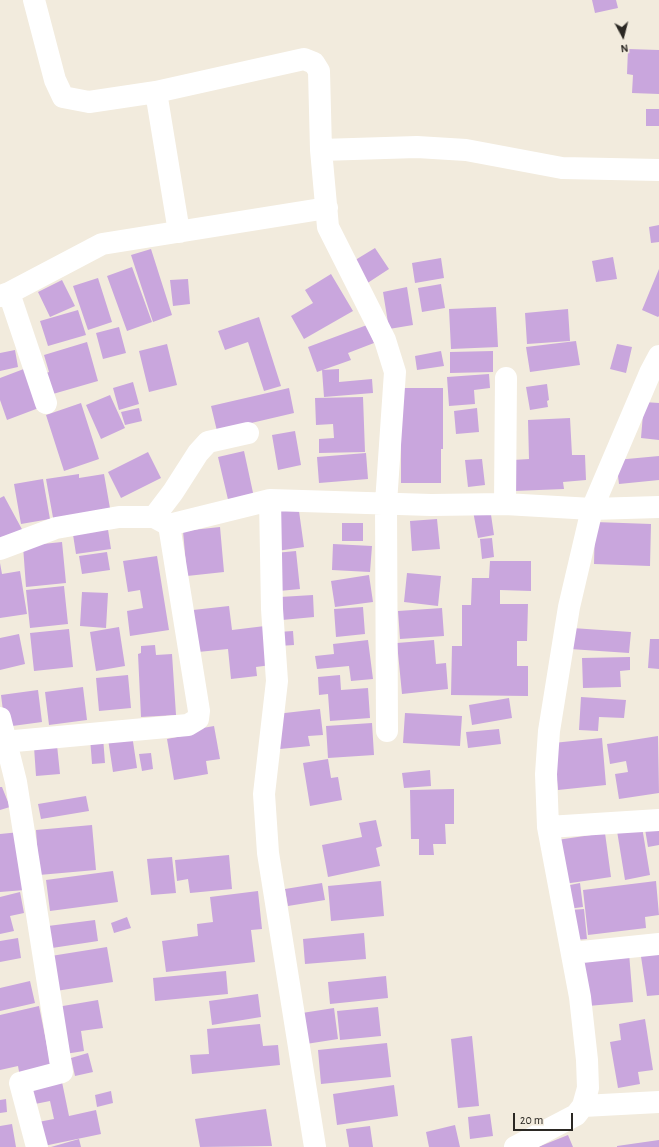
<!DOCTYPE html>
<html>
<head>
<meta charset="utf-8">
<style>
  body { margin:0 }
  #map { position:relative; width:659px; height:1147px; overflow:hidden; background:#f2ebdd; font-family:"Alegreya Sans",sans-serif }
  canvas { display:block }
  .north { position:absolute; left:603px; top:16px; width:40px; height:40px; -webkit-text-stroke:3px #f2ebdd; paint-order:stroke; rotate:173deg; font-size:11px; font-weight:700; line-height:16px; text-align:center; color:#2b2823 }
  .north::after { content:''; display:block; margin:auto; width:14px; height:18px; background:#2b2823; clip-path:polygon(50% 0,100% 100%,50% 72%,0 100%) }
  .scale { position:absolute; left:513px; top:1113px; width:60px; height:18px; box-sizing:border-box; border:2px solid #2b2823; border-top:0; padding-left:5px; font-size:12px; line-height:14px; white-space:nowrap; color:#2b2823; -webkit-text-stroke:3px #f2ebdd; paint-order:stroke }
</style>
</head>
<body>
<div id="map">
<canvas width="659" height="1147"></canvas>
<div class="north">N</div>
<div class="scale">20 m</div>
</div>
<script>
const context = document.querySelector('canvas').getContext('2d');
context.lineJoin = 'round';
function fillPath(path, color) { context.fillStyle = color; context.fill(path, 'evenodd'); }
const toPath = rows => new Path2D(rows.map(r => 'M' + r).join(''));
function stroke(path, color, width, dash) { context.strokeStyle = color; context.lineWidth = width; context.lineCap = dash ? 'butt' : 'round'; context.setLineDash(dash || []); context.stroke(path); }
fillPath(toPath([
  [592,0,616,0,618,8,595,13],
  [628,49,659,50,659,94,632,93,633,75,627,74],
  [646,109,659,109,659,126,646,126],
  [659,225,659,242,651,243,649,227],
  [375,248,389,269,366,284,352,262],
  [151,249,172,315,153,322,131,255],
  [613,257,617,279,596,282,592,261],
  [441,258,444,278,415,283,412,263],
  [132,267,152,322,127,331,107,276],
  [659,269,659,316,658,317,642,310],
  [331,274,353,311,304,339,291,316,313,303,305,290],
  [98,278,112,322,88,330,73,286],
  [188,279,190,304,173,306,170,280],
  [62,280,75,306,50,317,38,292],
  [441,284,445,308,422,312,418,288],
  [407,287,413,325,389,329,383,292],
  [496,307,498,347,451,349,449,309],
  [568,309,570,341,527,344,525,313],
  [78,310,86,335,48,346,40,321],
  [259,317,281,386,264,391,248,342,225,350,218,331],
  [367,325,374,343,348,353,351,360,317,372,308,347],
  [119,327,126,353,103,359,96,333],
  [576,341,580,365,530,372,526,347],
  [87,342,98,381,46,396,40,375,49,372,44,355],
  [167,344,177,385,149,392,139,351],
  [617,344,632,347,626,373,610,369],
  [15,350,18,367,0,371,0,353],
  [441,351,444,366,417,370,415,356],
  [493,351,493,372,450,373,450,352],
  [29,367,44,406,7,420,0,400,0,378],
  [339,369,339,382,372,379,373,393,324,397,322,370],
  [489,374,490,388,474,390,475,404,449,406,447,377],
  [133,382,139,404,119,410,113,388],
  [547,384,549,400,547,401,548,407,530,410,526,387],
  [289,388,294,413,217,431,211,406],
  [401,388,443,388,443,449,441,449,441,483,401,483],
  [110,395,125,428,101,439,86,405],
  [363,397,365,452,319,453,319,439,334,438,333,424,316,425,315,398],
  [644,402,659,403,659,440,641,438],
  [81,403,99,459,64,471,46,415],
  [139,408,142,421,125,425,121,412],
  [477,408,479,432,456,434,454,411],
  [570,418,572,455,585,455,586,480,563,482,564,489,514,491,513,460,529,459,528,420],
  [295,431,301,465,278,470,272,435],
  [244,451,255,502,230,508,218,457],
  [148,452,161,478,121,498,108,472],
  [366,453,368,479,319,483,317,457],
  [659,456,659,480,619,484,616,460],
  [482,459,485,485,468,487,465,460],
  [79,474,79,478,104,474,111,514,54,523,46,479],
  [43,479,50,519,21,524,14,484],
  [4,496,24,533,0,540,0,498],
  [298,504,304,547,277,551,271,508],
  [490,508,494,535,478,538,473,511],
  [437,519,440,549,412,551,410,521],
  [595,522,651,524,650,566,594,564],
  [107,523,111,549,76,554,72,528],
  [342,523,363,523,363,541,342,541],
  [220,527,224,572,187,576,183,531],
  [492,538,494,557,482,559,480,539],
  [62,542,66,583,26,587,23,546],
  [333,544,372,546,370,572,332,570],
  [296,551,300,589,279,591,275,553],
  [107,552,110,570,82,574,79,556],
  [157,556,169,630,130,636,127,611,143,608,140,590,128,592,123,561],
  [490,561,531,561,531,591,500,590,500,604,528,604,527,641,517,641,517,666,528,666,528,696,451,695,452,646,462,646,462,605,471,605,472,578,489,578],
  [0,563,2,574,20,571,27,614,0,618],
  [407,573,441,576,438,606,404,602],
  [369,575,373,602,335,607,331,581],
  [64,586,68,624,30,628,26,590],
  [82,592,108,593,106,628,80,626],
  [313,595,314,617,282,620,280,597],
  [229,606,232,630,265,626,271,665,256,667,257,676,231,679,228,649,198,652,193,610],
  [363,607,365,634,336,637,334,609],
  [442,608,444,636,400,639,398,611],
  [119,627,125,666,96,671,90,632],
  [572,628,631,632,629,653,570,649],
  [69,629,73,667,34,671,30,633],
  [293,631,294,645,279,646,278,632],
  [19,634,25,664,0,670,0,638],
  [650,639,659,639,659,669,648,668],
  [368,640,373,679,351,681,349,666,317,669,315,656,334,654,333,644],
  [434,640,436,664,446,663,448,689,402,694,397,643],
  [155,645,156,655,172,654,176,715,141,717,138,654,141,653,141,646],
  [630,657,630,670,620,671,621,687,583,688,582,658],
  [128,675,131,708,99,711,96,678],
  [340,675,341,690,368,688,370,718,330,721,328,694,319,695,318,677],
  [83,687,87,720,49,725,45,692],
  [38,690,42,722,5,727,1,695],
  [581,697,626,700,624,718,599,717,598,731,579,730],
  [509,698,512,718,472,725,469,705],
  [320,709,323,735,308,736,310,746,280,749,276,714],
  [405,713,462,716,460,746,403,743],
  [372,723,374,755,328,758,326,726],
  [214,726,220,759,206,761,208,774,174,780,167,739,182,736,181,732],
  [499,729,501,744,468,748,466,732],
  [132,735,137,768,113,772,108,739],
  [658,736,659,793,619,799,615,774,628,772,626,761,610,764,607,744],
  [103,737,105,763,92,764,90,738],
  [602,738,606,785,558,790,553,743],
  [57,745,60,774,36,776,34,747],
  [151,753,153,769,142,771,139,754],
  [328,759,331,778,338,777,342,800,310,806,303,763],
  [430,770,431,786,404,788,402,773],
  [0,787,2,787,10,807,0,810],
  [454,789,454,824,445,824,446,844,433,844,434,855,419,855,419,839,411,839,410,790],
  [86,796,89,811,41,819,38,804],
  [376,820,382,846,376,848,380,866,328,877,322,845,362,837,359,823],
  [92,825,96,870,39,875,36,830],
  [642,827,650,875,625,880,617,831],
  [659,827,659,845,648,847,645,829],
  [20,832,25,890,0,892,0,834],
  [605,833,611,877,564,884,557,840],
  [229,855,232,889,190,893,188,879,177,881,175,860],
  [172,857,176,893,151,895,147,859],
  [113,871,118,902,50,911,46,880],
  [381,881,384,916,331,921,328,886],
  [656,881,659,915,645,917,646,928,588,935,583,890],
  [322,883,325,900,288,906,285,889],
  [580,883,583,907,568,909,565,886],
  [258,891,262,929,251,930,255,962,166,972,162,941,198,936,197,924,213,922,210,897],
  [20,892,24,913,10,916,14,931,0,934,0,897],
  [584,909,587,939,574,940,571,910],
  [127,917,131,928,114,933,111,923],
  [95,920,98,941,52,948,48,926],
  [364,933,366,959,305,964,303,939],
  [18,938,21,958,0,962,0,941],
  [107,947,113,982,56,991,51,956],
  [659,947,659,995,647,996,640,950],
  [629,953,633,1002,588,1006,584,957],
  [226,971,228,994,155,1001,153,978],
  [386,976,388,998,330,1004,328,982],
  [30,981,35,1003,0,1011,0,988],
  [258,994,261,1017,212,1025,209,1001],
  [98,1000,103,1028,81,1031,84,1051,65,1054,57,1007],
  [39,1006,52,1071,20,1077,18,1066,0,1070,0,1015],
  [378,1007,381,1036,340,1040,337,1011],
  [334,1008,338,1039,306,1044,302,1013],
  [645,1019,653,1070,638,1072,640,1084,618,1088,610,1042,621,1040,619,1024],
  [260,1024,263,1046,278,1045,280,1065,192,1074,190,1055,209,1054,207,1029],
  [472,1036,479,1106,458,1108,451,1039],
  [387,1043,391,1077,321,1084,318,1050],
  [88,1053,93,1072,75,1076,71,1058],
  [62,1082,69,1116,96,1110,101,1134,39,1147,33,1123,54,1119,50,1101,35,1104,31,1088],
  [394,1085,398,1116,337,1125,333,1094],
  [111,1091,113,1103,97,1107,95,1095],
  [6,1099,7,1112,0,1113,0,1100],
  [266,1109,272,1146,200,1147,195,1119],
  [490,1114,493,1136,470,1139,468,1117],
  [12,1124,16,1147,0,1147,0,1126],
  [455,1125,460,1147,429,1147,426,1132],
  [370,1126,373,1147,349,1147,346,1129],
  [568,1135,573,1147,538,1147],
  [79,1139,81,1147,51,1147],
  [659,1140,659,1147,617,1147,617,1146]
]), '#c9a6dd');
stroke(toPath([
  [34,0,55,80,63,97,89,102,156,92,304,59,314,63,319,71,321,150,328,227,385,340,395,372,386,503,387,731],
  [156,92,179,232],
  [321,150,417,147,466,150,562,168,659,170],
  [9,293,46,403],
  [0,296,9,293,102,244,327,208],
  [270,500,272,609,277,681,264,794,268,853,315,1147],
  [505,504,506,378],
  [154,517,173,492,198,453,208,442,248,433],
  [0,549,56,528,119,517,154,517,169,525,270,500,431,505,505,504,592,509,659,507],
  [0,718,16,782,62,1072,20,1083,37,1147],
  [4,742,188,725,198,719,199,711,169,525],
  [548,827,659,820],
  [572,953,659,944],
  [583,1106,659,1102],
  [515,1147,576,1115,583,1106,588,1088,587,1060,580,997,548,827,546,774,549,731,569,607,592,509,650,373,659,356]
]), '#fff', 22);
</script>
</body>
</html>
